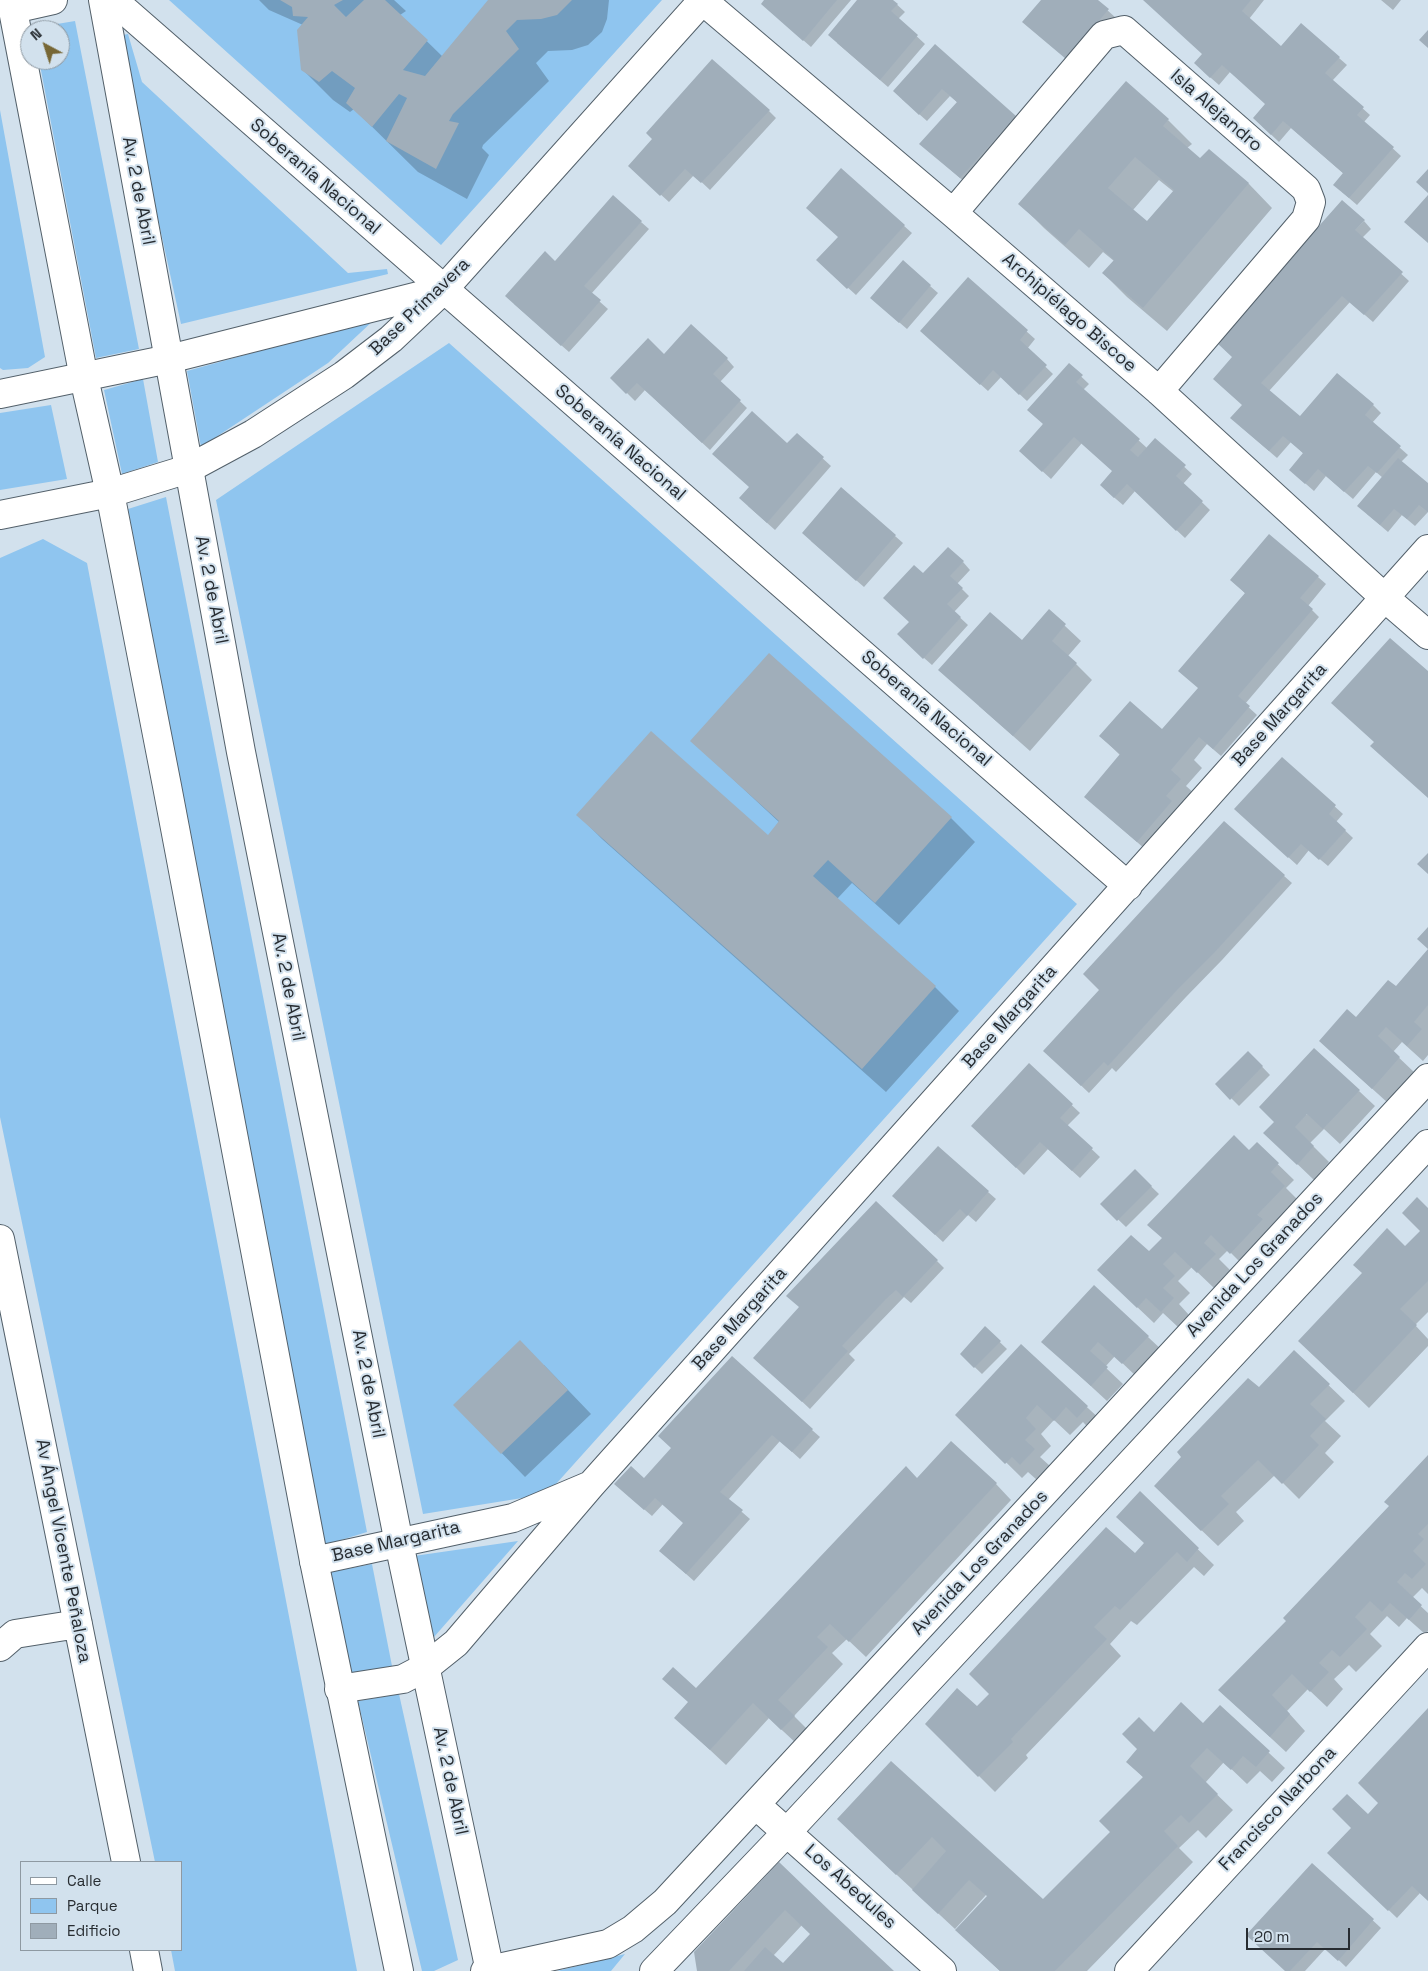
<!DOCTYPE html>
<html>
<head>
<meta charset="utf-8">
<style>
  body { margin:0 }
  #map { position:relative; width:1428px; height:1971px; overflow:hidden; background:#d2e1ed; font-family:"Space Grotesk",sans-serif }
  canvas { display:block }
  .legend { position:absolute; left:20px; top:1861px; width:162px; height:90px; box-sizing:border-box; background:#d2e1ed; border:1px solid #8e99a2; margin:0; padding:6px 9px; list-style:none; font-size:15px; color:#272c31 }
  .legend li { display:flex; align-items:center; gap:10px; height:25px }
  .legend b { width:25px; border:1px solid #8e99a2 }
  .north { position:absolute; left:20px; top:20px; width:50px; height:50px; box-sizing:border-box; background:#d2e1ed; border:1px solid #8e99a2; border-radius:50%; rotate:320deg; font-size:14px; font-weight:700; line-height:20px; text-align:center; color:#272c31 }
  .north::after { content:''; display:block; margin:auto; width:18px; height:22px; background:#776735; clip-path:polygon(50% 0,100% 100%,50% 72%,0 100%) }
  .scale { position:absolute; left:1246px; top:1928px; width:104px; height:22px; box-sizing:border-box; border:2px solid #272c31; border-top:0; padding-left:6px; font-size:15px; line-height:18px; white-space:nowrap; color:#272c31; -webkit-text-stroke:4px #d2e1ed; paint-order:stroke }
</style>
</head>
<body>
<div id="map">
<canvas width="1428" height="1971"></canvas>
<ul class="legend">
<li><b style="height:6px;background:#fff"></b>Calle</li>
<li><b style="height:14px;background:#8fc5ef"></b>Parque</li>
<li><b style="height:14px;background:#a0aeba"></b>Edificio</li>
</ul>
<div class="north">N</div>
<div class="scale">20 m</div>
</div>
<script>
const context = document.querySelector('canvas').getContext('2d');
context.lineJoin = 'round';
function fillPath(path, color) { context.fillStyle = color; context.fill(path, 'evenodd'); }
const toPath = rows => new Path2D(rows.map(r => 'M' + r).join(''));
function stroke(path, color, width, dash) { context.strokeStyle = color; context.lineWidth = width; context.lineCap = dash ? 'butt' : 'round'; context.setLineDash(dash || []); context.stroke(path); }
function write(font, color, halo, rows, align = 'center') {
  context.font = font + ' "Space Grotesk",sans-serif'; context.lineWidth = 4; context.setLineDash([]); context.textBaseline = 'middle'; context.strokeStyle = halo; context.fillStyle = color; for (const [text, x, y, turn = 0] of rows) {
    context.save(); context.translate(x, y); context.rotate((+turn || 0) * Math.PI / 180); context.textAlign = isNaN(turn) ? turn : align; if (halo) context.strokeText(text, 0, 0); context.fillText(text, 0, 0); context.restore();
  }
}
fillPath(toPath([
  [169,0,662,0,441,245],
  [75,21,139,349,96,358,39,60,60,60,60,30,34,30,33,28],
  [128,34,142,82,348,273,387,269,388,274,181,324,118,36],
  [0,110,45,357,28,368,3,370,0,368],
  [375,319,328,363,201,447,187,371],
  [449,343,1077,904,547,1494,423,1514,216,500],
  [143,379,158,462,122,474,104,390],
  [51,405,67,479,0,490,0,413],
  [166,497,367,1532,325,1545,128,509],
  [43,539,87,563,357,1971,175,1971,171,1950,181,1950,181,1862,155,1862,0,1117,0,558],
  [518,1541,434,1637,414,1556],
  [372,1564,392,1666,351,1674,331,1572],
  [399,1694,458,1960,434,1971,422,1971,358,1701],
  [625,1954,611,1971,557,1971]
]), '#8fc5ef');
fillPath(toPath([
  [259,0,394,0,406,11,400,15,443,57,490,0,609,0,607,19,602,32,588,45,572,50,548,51,536,63,549,81,483,145,482,148,489,155,467,199,418,172,354,109,350,112,333,100,302,69,303,25,269,10],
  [766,0,851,0,811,47,770,11],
  [859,0,892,0,905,12,898,19,925,44,888,87,837,43],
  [1042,0,1096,0,1116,18,1074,66],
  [1145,0,1264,0,1249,19,1281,48,1339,58,1347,65,1332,81,1370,115,1364,122,1401,156,1357,205,1342,192,1344,174,1291,128,1279,142,1262,126,1267,104,1230,72,1219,85,1203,71,1203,54],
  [1381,0,1401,0,1393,10],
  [935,46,1022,124,968,185,929,151,958,103,950,96,927,121,902,99],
  [769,111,776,118,710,190,694,175,669,202,637,173,654,139],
  [1168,120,1192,144,1187,148,1200,160,1209,150,1249,184,1272,208,1167,331,1127,297,1103,273,1114,261,1103,252,1089,268,1044,228,1020,204],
  [1159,180,1174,192,1147,223,1133,210],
  [841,170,912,233,856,295,825,267,839,237],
  [1364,221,1371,229,1362,238,1409,281,1373,322,1350,302,1269,391,1300,418,1373,405,1381,413,1372,423,1408,455,1401,462,1428,485,1428,512,1415,526,1402,515,1388,532,1367,514,1383,478,1376,472,1353,499,1326,476,1314,491,1298,477,1304,454,1291,442,1277,458,1240,426,1243,405,1234,358,1225,350],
  [641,222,649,229,591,294,608,309,569,352,514,304,555,262],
  [968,279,1035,339,1027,349,1053,374,1027,401,1001,377,988,391,929,338],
  [930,286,938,293,907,329,879,305],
  [664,356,727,359,734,367,720,382,747,408,710,450,645,390,635,401,612,378],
  [1069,365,1089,384,1083,390,1147,448,1155,440,1192,474,1183,484,1210,510,1185,538,1135,491,1123,505,1109,493,1114,471,1082,443,1051,479,1028,458],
  [797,435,831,466,775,530,748,506,787,445],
  [895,536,903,543,864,587,811,541],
  [963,562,970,570,957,584,969,596,954,612,968,625,932,665,906,642,923,575],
  [1318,577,1326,584,1308,606,1319,617,1245,704,1257,715,1221,756,1207,744,1194,760,1202,768,1186,786,1196,795,1145,849,1085,797,1120,755,1100,736,1168,736,1199,688,1246,594,1231,580],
  [1049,611,1081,641,1068,656,1092,680,1030,751,979,706,1022,641],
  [769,655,951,818,975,842,899,925,852,883,837,899,935,987,959,1011,886,1092,602,839,578,815,768,837,780,823,692,741],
  [1282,759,1343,814,1336,822,1353,838,1328,866,1309,850,1297,865,1244,817],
  [1224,823,1292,883,1222,960,1186,997,1116,1072,1112,1068,1089,1093,1052,1058],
  [1428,950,1428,1055,1423,1061,1402,1042,1393,1052,1415,1073,1388,1103,1336,1056,1356,1019,1396,987],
  [1248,1052,1270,1075,1239,1106,1217,1084],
  [1029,1065,1080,1113,1067,1126,1100,1157,1080,1178,1048,1149,1024,1175,981,1134],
  [1359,1091,1375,1106,1340,1144,1324,1129,1310,1143,1329,1162,1314,1180,1265,1133],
  [1257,1144,1294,1180,1286,1188,1300,1202,1247,1269,1228,1250,1219,1259,1231,1271,1214,1288,1192,1267,1178,1281,1190,1293,1179,1304,1189,1315,1178,1327,1163,1313,1154,1323,1115,1286],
  [1135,1171,1159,1194,1126,1227,1102,1204],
  [988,1192,996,1199,976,1222,968,1215,943,1242,902,1204],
  [1428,1209,1428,1312,1415,1325,1428,1339,1428,1346,1369,1408,1316,1357,1405,1248,1421,1231],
  [937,1261,944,1268,911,1303,904,1297,849,1354,855,1360,810,1409,763,1365],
  [985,1328,1007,1349,982,1374,961,1354],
  [1148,1337,1164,1352,1139,1379,1115,1356,1105,1367,1123,1384,1107,1401,1043,1342],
  [1021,1346,1103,1422,1093,1433,1083,1422,1070,1435,1054,1420,1041,1434,1051,1446,1040,1457,1050,1466,1037,1480,1028,1472,1022,1478,957,1414],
  [1294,1352,1345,1401,1325,1421,1341,1436,1325,1453,1334,1462,1299,1499,1275,1475,1236,1512,1244,1521,1218,1546,1172,1502,1259,1389],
  [544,1365,591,1414,525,1477,455,1405],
  [812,1430,820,1437,800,1459,780,1441,728,1500,750,1519,694,1581,668,1558,685,1523,663,1504,652,1516,624,1492,644,1480,672,1448,660,1436],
  [1428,1456,1428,1594,1422,1588,1412,1598,1428,1613,1428,1631,1425,1634,1407,1618,1399,1627,1387,1616,1370,1634,1382,1646,1356,1672,1349,1665,1334,1679,1343,1689,1327,1707,1308,1689,1287,1711,1305,1731,1286,1752,1219,1690,1288,1621,1390,1506],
  [917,1480,996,1484,1011,1500,866,1657,847,1639,832,1653,843,1664,794,1716,810,1732,798,1745,769,1718,726,1765,692,1733,689,1703,696,1689],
  [1140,1493,1214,1565,1204,1576,1194,1567,1137,1625,1131,1621,1110,1644,1121,1656,1026,1755,1028,1758,995,1792,927,1724,977,1708,1145,1544],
  [1220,1707,1285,1768,1272,1782,1260,1771,1247,1784,1224,1762,1205,1783,1233,1810,1206,1838,1198,1830,1179,1848,1193,1862,1087,1971,1000,1971,973,1946,988,1896,986,1895,955,1929,854,1835,891,1762,1043,1901,1111,1832,1144,1778,1128,1762,1154,1734,1203,1725],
  [1428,1711,1428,1900,1420,1893,1397,1918,1329,1853,1380,1803],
  [779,1863,892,1971,699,1971],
  [802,1925,812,1934,783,1965,773,1956],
  [1313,1865,1381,1928,1346,1967,1326,1948,1305,1971,1286,1971]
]), '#0003');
fillPath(toPath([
  [280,0,343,0,334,5,346,17,364,0,385,0,428,40,403,70,425,76,488,0,572,0,557,15,541,19,517,20,506,31,519,49,453,114,449,121,459,123,436,169,386,141,407,98,399,94,372,127,346,103,355,88,332,71,319,82,301,70,297,30,308,17,293,16,292,7],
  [764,0,837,0,803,41,761,4],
  [857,0,893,0,898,4,891,11,918,35,880,80,828,35],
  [1041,0,1098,0,1109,9,1066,59,1022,22],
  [1143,0,1251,0,1242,11,1281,46,1301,23,1340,57,1325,73,1364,107,1357,115,1394,147,1349,198,1333,185,1343,173,1283,121,1271,135,1253,118,1265,104,1222,65,1210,78,1194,63,1202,54],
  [1428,30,1428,48,1419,40],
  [935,44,1016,116,960,178,919,144,957,102,942,89,919,115,893,91],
  [712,59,770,110,701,183,685,169,660,196,628,166,652,139,646,133],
  [1126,81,1169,119,1163,126,1200,158,1209,149,1249,183,1143,308,1102,273,1114,260,1079,229,1065,245,1018,204],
  [1135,157,1174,190,1147,221,1108,188],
  [841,168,905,225,847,289,816,260,838,237,806,208],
  [1428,169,1428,193,1416,182],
  [613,195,642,221,584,286,601,300,561,346,505,296,545,251,555,261],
  [1428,195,1428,243,1404,222],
  [1342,200,1365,220,1355,230,1403,272,1364,315,1342,296,1261,383,1300,416,1337,373,1374,404,1365,415,1401,446,1377,473,1368,466,1344,492,1318,469,1305,484,1289,470,1303,453,1283,436,1269,451,1230,418,1242,405,1213,379,1232,357,1216,342],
  [903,260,931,285,899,323,870,298],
  [968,277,1028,330,1020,340,1047,365,1019,395,993,370,980,385,920,331],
  [691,324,728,358,713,374,741,400,702,443,637,383,626,394,610,378,648,338,664,354],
  [1069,363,1083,375,1076,382,1140,439,1130,450,1138,457,1155,438,1186,465,1176,476,1203,501,1176,531,1127,484,1114,498,1100,485,1112,471,1074,437,1042,472,1019,451,1043,424,1027,410],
  [752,411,787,443,797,433,824,457,767,523,739,498,749,487,712,454],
  [1398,458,1428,483,1428,512,1419,505,1407,519,1394,509,1380,525,1357,506],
  [841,487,896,535,856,581,802,533],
  [1269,534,1319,576,1300,598,1313,609,1238,696,1250,706,1213,749,1199,737,1171,770,1181,779,1166,796,1172,801,1137,842,1084,797,1120,754,1099,736,1130,701,1162,729,1198,688,1178,671,1245,593,1230,580],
  [948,547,964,561,950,576,963,588,947,604,961,617,923,659,897,634,909,622,883,598,914,565,923,573],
  [1049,609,1066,624,1052,641,1077,663,1013,736,938,670,990,612,1022,640],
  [1390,638,1428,671,1428,798,1370,746,1374,742,1331,703],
  [769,653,952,817,875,903,828,860,813,876,936,986,862,1069,576,815,651,731,768,835,779,821,690,741],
  [1282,757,1336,805,1329,814,1346,830,1319,860,1301,844,1288,858,1234,809],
  [1224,821,1285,875,1215,952,1178,989,1108,1066,1104,1062,1081,1086,1043,1051,1099,990,1083,974],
  [1428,853,1428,874,1417,864],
  [1428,927,1428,1005,1414,1022,1422,1029,1407,1046,1386,1027,1378,1036,1400,1057,1372,1089,1319,1041,1347,1009,1356,1017,1388,980,1396,986,1428,949,1417,939],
  [1314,1048,1360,1090,1323,1129,1307,1114,1295,1127,1314,1146,1297,1165,1263,1133,1274,1122,1259,1107],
  [1248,1051,1263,1066,1230,1100,1215,1084],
  [1029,1063,1073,1104,1060,1118,1093,1148,1072,1171,1040,1142,1016,1168,971,1126],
  [1234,1135,1249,1150,1257,1142,1279,1163,1271,1172,1285,1186,1257,1215,1263,1219,1230,1254,1211,1235,1204,1243,1216,1254,1197,1273,1175,1252,1163,1264,1175,1276,1163,1288,1174,1298,1161,1312,1146,1298,1137,1308,1097,1270,1131,1235,1149,1251,1162,1238,1147,1225],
  [938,1146,989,1191,967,1216,960,1209,935,1235,892,1196],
  [1135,1169,1152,1186,1117,1221,1100,1204],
  [1417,1197,1428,1208,1428,1281,1400,1309,1417,1325,1353,1393,1298,1341,1362,1273,1353,1265,1387,1228,1405,1246,1420,1231,1402,1213],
  [876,1201,938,1260,903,1297,896,1290,886,1299,842,1346,848,1351,802,1402,753,1358,799,1307,786,1296],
  [1094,1285,1149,1336,1122,1364,1098,1342,1090,1351,1108,1367,1091,1386,1041,1342],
  [985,1326,1001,1341,974,1368,960,1354],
  [520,1340,568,1390,501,1454,453,1405],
  [1021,1344,1088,1406,1077,1418,1066,1407,1054,1421,1037,1405,1026,1418,1036,1429,1025,1440,1035,1449,1020,1465,1012,1457,1005,1464,955,1415],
  [1294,1350,1330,1384,1310,1404,1326,1419,1310,1436,1319,1445,1282,1484,1258,1460,1221,1496,1229,1504,1201,1531,1154,1486,1181,1457,1177,1452,1248,1378,1259,1387],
  [732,1356,813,1429,792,1452,772,1435,720,1492,743,1510,686,1574,659,1551,683,1523,655,1498,644,1510,614,1484,631,1466,644,1478,671,1448,658,1436],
  [951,1441,997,1483,849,1642,830,1624,817,1637,828,1647,778,1700,795,1716,781,1730,753,1703,710,1750,674,1718,688,1702,662,1679,673,1667,696,1688,906,1466,917,1478],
  [1428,1455,1428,1524,1418,1534,1424,1539,1413,1551,1426,1564,1412,1579,1405,1573,1397,1582,1422,1605,1409,1620,1390,1603,1382,1612,1370,1601,1355,1617,1367,1629,1340,1657,1332,1650,1319,1663,1329,1672,1310,1692,1292,1674,1272,1695,1290,1714,1270,1737,1218,1690,1286,1621,1283,1618,1389,1506,1384,1502],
  [1140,1491,1199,1548,1187,1562,1177,1552,1120,1610,1115,1606,1094,1627,1107,1639,1011,1739,1013,1742,978,1777,925,1724,957,1688,977,1706,989,1694,969,1674,1106,1527,1135,1553,1144,1543,1116,1517],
  [1181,1702,1203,1723,1220,1705,1270,1751,1256,1767,1243,1756,1231,1770,1207,1748,1190,1766,1218,1794,1189,1823,1181,1815,1164,1831,1178,1846,1055,1971,1000,1971,955,1930,987,1896,969,1880,938,1914,912,1890,946,1851,932,1837,896,1875,837,1819,891,1761,1043,1899,1110,1832,1099,1821,1143,1777,1126,1762,1137,1749,1122,1734,1139,1717,1154,1732],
  [1428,1708,1428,1901,1412,1886,1388,1911,1327,1853,1351,1828,1332,1809,1347,1794,1368,1814,1378,1803,1358,1783],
  [779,1862,831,1912,894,1971,744,1971,765,1947,783,1963,810,1934,785,1910,729,1971,697,1971,694,1952],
  [1312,1863,1374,1919,1338,1961,1317,1942,1290,1971,1285,1971,1246,1935]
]), '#a0aeba');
const minor = toPath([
  [113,0,1128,886],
  [702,0,953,213,1159,391,1385,598,1428,635],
  [13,9,53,0],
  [953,213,1104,35,1124,30,1306,189,1311,202,1306,219,1159,391],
  [0,394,169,359,442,290],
  [0,515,110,493,188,469,253,434,344,375,391,339,443,290,703,0],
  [0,1239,126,1862],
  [591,1485,1428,549],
  [314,1561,513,1518,591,1485,456,1643,426,1667,403,1679,339,1689],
  [0,1647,15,1634,78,1624],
  [756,1805,942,1971],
  [144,1950,148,1971],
  [485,1971,608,1944,633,1929,665,1902,1428,1078],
  [654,1971,788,1831,1428,1144],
  [1129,1971,1428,1647]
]);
const major = toPath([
  [11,0,84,378,110,493,167,786,314,1561,399,1971],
  [103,0,241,752,399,1543,490,1971]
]);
stroke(minor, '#53606a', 30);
stroke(major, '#53606a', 30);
stroke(minor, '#fff', 28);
stroke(major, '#fff', 28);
write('18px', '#272c31', '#d2e1ed', [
  ["Isla Alejandro",1216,111,41],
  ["Soberanía Nacional",315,177,41],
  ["Av. 2 de Abril",138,191,79],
  ["Base Primavera",420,307,-44],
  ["Archipiélago Biscoe",1069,313,41],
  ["Soberanía Nacional",620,443,41],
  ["Av. 2 de Abril",211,590,79],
  ["Soberanía Nacional",926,709,41],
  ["Base Margarita",1280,715,-48],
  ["Av. 2 de Abril",288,987,79],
  ["Base Margarita",1010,1017,-48],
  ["Avenida Los Granados",1255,1265,-47],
  ["Base Margarita",740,1319,-48],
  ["Av. 2 de Abril",368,1384,79],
  ["Base Margarita",396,1542,-13],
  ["Av Ángel Vicente Peñaloza",63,1551,79],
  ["Avenida Los Granados",980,1563,-47],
  ["Av. 2 de Abril",450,1781,78],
  ["Francisco Narbona",1278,1809,-47],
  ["Los Abedules",850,1887,42]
]);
</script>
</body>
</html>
